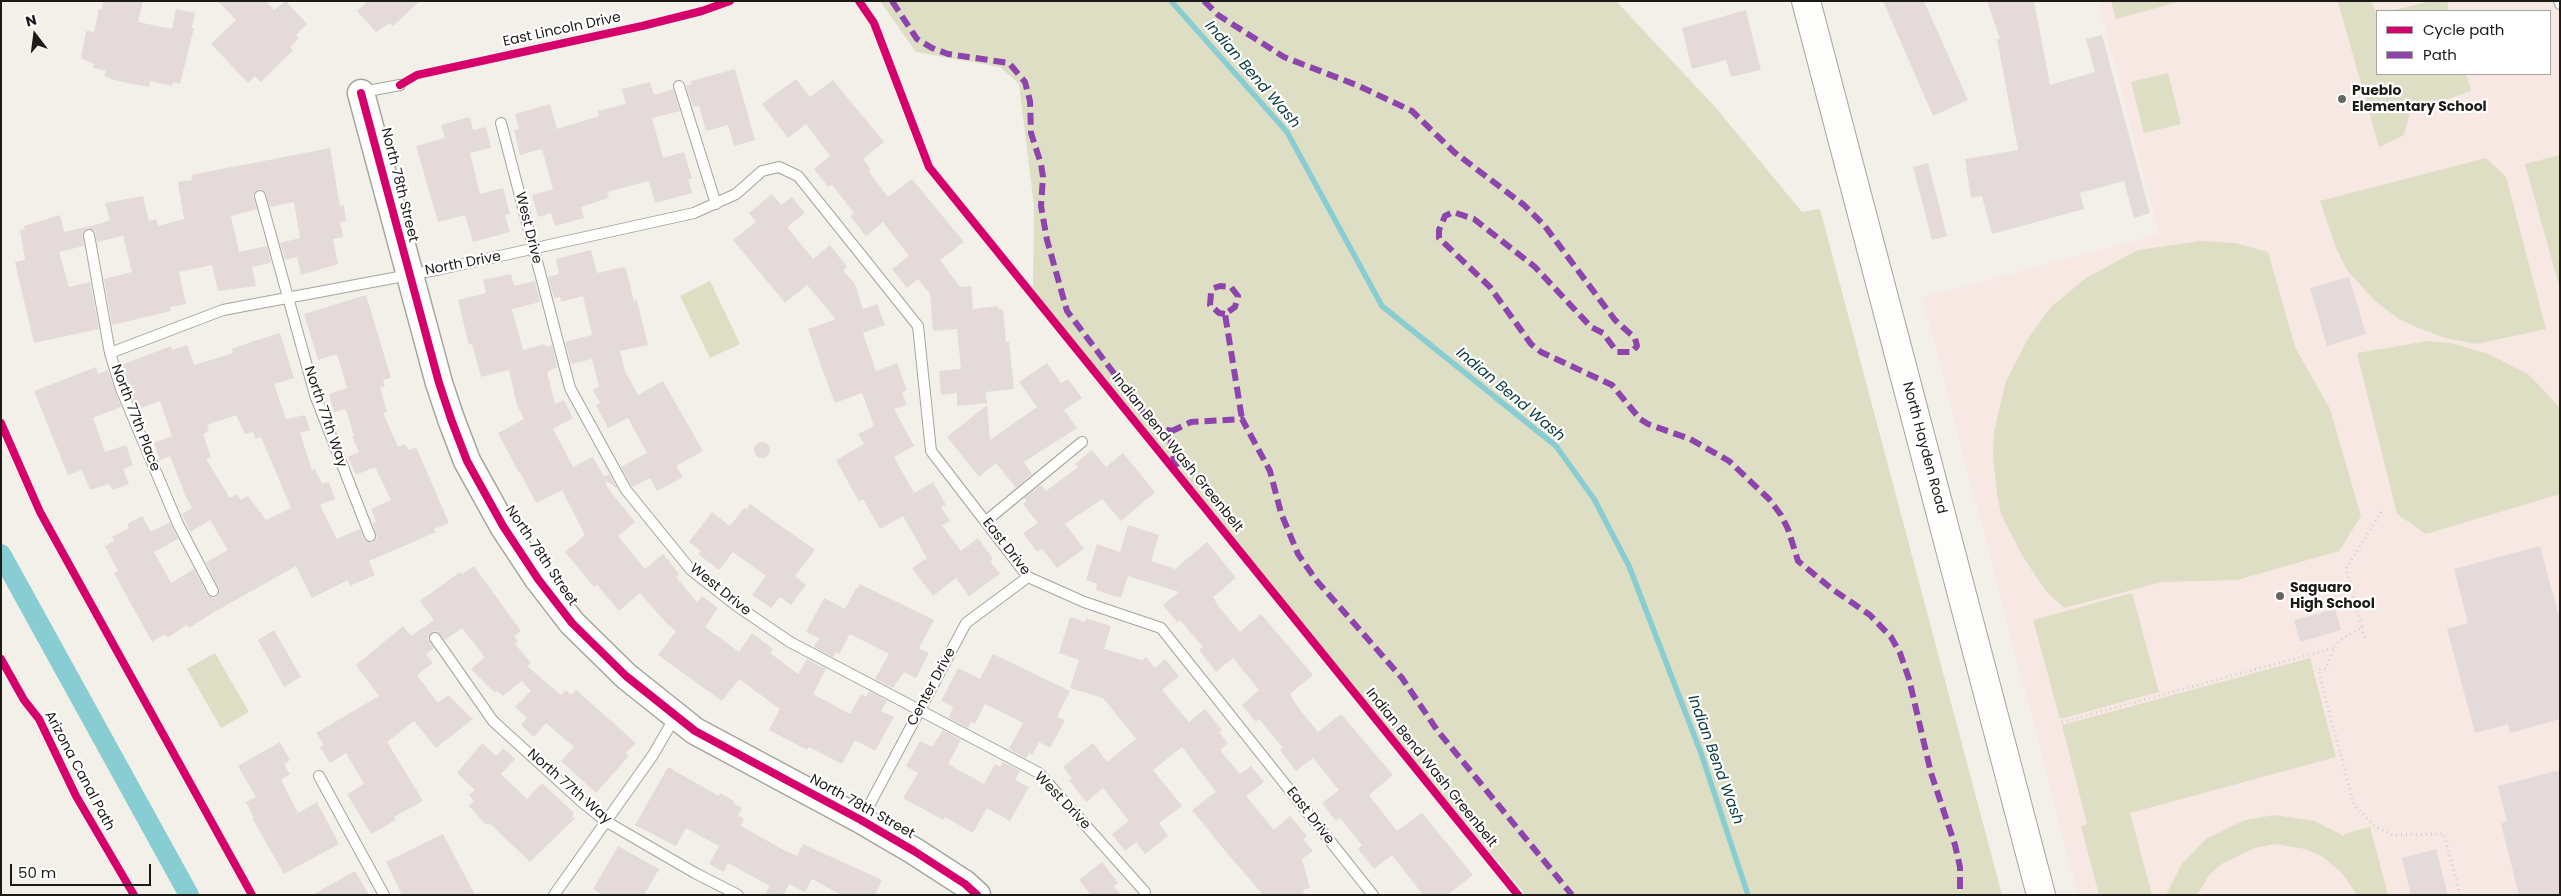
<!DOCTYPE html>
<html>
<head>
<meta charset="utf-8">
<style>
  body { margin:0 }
  #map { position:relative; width:2561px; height:896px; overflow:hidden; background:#f3f0e9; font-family:Poppins,sans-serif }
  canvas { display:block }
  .frame { position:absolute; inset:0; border:2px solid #1d1b17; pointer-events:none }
  .legend { position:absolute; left:2376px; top:10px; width:175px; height:65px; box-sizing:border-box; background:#fff; border:1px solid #a5a4a2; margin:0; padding:6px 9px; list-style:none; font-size:15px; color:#1d1b17 }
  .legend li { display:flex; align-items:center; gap:10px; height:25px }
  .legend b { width:25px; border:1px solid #a5a4a2 }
  .north { position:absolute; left:10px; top:10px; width:50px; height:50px; -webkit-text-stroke:4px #fff; paint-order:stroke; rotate:345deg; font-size:14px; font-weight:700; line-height:20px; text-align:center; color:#1d1b17 }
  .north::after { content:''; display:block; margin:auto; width:18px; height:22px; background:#1d1b17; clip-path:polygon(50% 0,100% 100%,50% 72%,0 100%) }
  .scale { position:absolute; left:10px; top:864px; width:141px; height:22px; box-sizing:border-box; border:2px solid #1d1b17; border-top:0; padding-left:6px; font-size:15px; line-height:18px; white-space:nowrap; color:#1d1b17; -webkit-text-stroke:4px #fff; paint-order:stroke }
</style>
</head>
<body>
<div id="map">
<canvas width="2561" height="896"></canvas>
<div class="frame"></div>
<ul class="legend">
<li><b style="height:6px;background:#d6006c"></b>Cycle path</li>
<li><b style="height:6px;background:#8e44ad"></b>Path</li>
</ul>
<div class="north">N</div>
<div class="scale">50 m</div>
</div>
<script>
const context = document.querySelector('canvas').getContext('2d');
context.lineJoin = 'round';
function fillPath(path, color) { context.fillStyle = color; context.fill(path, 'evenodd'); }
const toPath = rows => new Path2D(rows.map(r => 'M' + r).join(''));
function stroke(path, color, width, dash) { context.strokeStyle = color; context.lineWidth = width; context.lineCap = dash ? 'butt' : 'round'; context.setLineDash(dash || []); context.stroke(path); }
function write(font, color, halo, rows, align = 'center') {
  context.font = font + ' Poppins,sans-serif'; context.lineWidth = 4.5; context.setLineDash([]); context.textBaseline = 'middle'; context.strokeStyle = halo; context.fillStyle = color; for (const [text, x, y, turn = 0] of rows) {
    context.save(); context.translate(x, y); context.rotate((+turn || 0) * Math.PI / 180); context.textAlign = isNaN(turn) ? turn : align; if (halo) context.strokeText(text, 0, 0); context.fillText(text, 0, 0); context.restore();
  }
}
fillPath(toPath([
  [2098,1,2560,1,2560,895,2078,895,1922,297,2159,234],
  [2377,11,2550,11,2550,74,2377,74]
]), '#f8e8e3');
fillPath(toPath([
  [880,1,1616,1,1715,107,1802,212,1820,209,2002,895,1526,895,1191,497,1088,369,1033,294,1034,206,1019,84,1000,67,916,52],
  [2111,1,2182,1,2116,19],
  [2371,1,2377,15,2377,74,2466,74,2471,91,2410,112,2404,135,2379,147,2338,2],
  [2431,1,2447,1,2449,11,2391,11],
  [2168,73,2181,124,2144,133,2131,82],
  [2560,155,2560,289,2525,164],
  [2486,158,2506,177,2546,329,2476,344,2445,338,2416,327,2399,319,2375,301,2347,270,2336,248,2320,201],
  [2201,241,2235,243,2268,252,2295,347,2330,409,2361,516,2339,551,2237,580,2162,582,2064,608,2046,591,2035,575,2022,555,2001,514,1997,494,1993,455,1994,432,2006,381,2029,337,2051,307,2086,278,2138,250],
  [710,281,740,344,710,358,680,296],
  [2428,341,2451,343,2489,354,2529,375,2551,398,2560,408,2560,494,2426,534,2397,514,2357,353],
  [2132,593,2159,692,2060,719,2033,620],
  [215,653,249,712,221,728,187,669],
  [2310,658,2336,757,2130,813,2152,895,2099,895,2081,826,2087,824,2062,725],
  [2275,815,2314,821,2344,836,2344,834,2370,827,2388,895,2357,895,2342,873,2323,857,2305,849,2275,844,2255,848,2223,863,2210,874,2197,895,2166,895,2181,865,2206,839,2245,820]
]), '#dddec4');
stroke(toPath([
  [1171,1,1287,132,1382,306,1556,446,1594,499,1629,566,1701,753,1748,895]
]), '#88cdd1', 5.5);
stroke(toPath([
  [1,554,189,895]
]), '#88cdd1', 20);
fillPath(toPath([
  [103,1,143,1,138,22,172,29,176,9,195,13,192,28,194,28,180,84,173,82,172,86,150,81,149,87,117,81,104,76,106,71,93,68,94,64,81,58,86,31,94,32,99,9,102,9],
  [218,1,266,1,274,10,286,1,307,24,296,35,299,38,290,47,293,50,261,82,255,76,248,83,211,44,236,20],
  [368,1,420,1,393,26,390,23,376,32,357,11],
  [1883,1,1924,1,1968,100,1933,116],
  [1987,1,2034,1,2050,85,2095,72,2086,39,2102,35,2150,213,2134,218,2124,181,2080,193,2084,209,1992,234,1982,196,1971,198,1965,159,2018,150,1997,39,2000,39],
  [1746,10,1761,70,1731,77,1726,60,1692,69,1682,28],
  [735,69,755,140,734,146,728,125,706,131,699,106,693,107,686,86,692,84,691,81],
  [796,79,810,97,833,80,884,142,863,159,871,170,869,172,888,197,912,179,964,242,940,260,960,287,971,286,973,309,998,306,998,309,1003,309,1006,342,1009,342,1014,389,986,392,987,403,957,406,957,393,941,395,939,371,961,369,957,329,933,331,930,294,918,279,907,288,892,269,909,256,883,222,866,236,850,216,854,213,832,185,828,187,814,169,830,156,806,124,788,138,762,104],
  [650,82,654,95,673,89,680,111,652,118,663,158,684,152,692,179,688,179,692,193,655,203,649,181,607,192,609,198,581,207,584,218,555,226,551,213,538,217,532,195,553,189,542,149,520,155,514,130,519,129,515,114,550,104,557,129,599,116,598,111,626,104,622,89],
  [470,117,473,130,486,127,491,148,470,153,480,194,503,188,510,214,505,215,510,232,473,242,465,215,438,222,416,146,445,138,441,125],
  [330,148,340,206,344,205,346,221,340,222,343,237,333,239,338,264,301,275,297,257,285,260,280,243,300,238,294,202,270,207,265,191,259,189,253,195,257,209,231,216,239,252,267,246,271,263,252,267,256,286,218,291,212,265,179,272,186,304,170,307,171,311,112,325,104,279,132,272,123,236,97,242,95,231,87,228,82,233,84,246,59,252,69,287,90,282,99,329,34,343,15,262,25,260,20,230,25,229,24,226,60,215,64,232,99,224,110,220,105,203,143,196,149,221,156,219,158,226,184,219,178,182,192,180,191,175],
  [1928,163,1947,236,1932,240,1913,167],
  [772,194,781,205,792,197,805,213,787,227,813,259,830,245,847,267,843,270,855,284,863,309,877,304,885,325,863,333,876,371,897,363,907,390,902,392,907,405,894,409,914,446,894,457,914,493,933,482,946,505,941,507,950,521,942,525,961,551,978,538,993,559,990,561,1000,574,969,596,956,578,933,596,912,568,927,558,903,516,880,529,863,499,859,502,836,460,864,444,858,434,874,426,862,393,835,403,823,371,808,329,836,319,807,285,785,303,733,240,756,222,749,213],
  [591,250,597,273,623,267,626,269,634,301,637,300,648,345,620,351,625,371,638,395,663,381,703,451,676,466,683,477,657,491,650,478,632,487,621,467,647,453,628,418,608,428,596,405,600,403,593,390,599,386,592,359,571,364,565,342,592,335,583,296,561,302,560,297,554,298,548,277,559,274,556,259],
  [511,274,514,286,535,281,540,302,512,309,523,350,545,344,546,347,552,345,557,367,547,372,555,404,564,400,573,418,553,429,573,467,593,457,604,477,609,474,618,489,605,480,607,487,635,522,618,536,645,569,663,554,679,574,676,577,697,602,702,596,718,608,705,627,739,652,752,633,773,649,770,653,798,674,807,659,826,669,813,694,850,714,861,694,866,697,869,691,887,701,881,711,894,717,875,751,855,740,842,764,809,747,807,750,769,730,780,709,739,679,722,701,658,655,676,631,667,624,640,593,619,611,597,585,594,587,565,552,585,535,562,490,536,503,520,472,519,473,498,433,524,419,517,405,509,370,481,377,472,344,469,345,458,300,486,293,483,280],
  [2349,277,2366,334,2327,346,2310,288],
  [366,295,391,378,383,380,385,386,380,387,387,412,383,413,398,447,405,444,409,450,416,447,449,523,434,529,436,532,369,561,375,575,350,586,348,580,312,598,296,566,211,614,189,628,187,625,167,638,165,634,152,642,114,573,118,571,105,546,114,541,112,537,129,528,127,524,142,516,151,532,170,522,178,539,154,552,171,583,194,569,207,594,212,598,217,597,220,591,206,562,228,550,210,520,190,532,182,514,192,508,185,495,170,456,160,460,154,443,172,436,160,401,141,408,138,400,134,402,121,365,171,346,172,350,187,345,194,365,233,353,232,349,254,341,280,333,294,378,274,384,286,419,305,415,310,430,300,433,312,470,315,469,322,484,329,482,335,499,320,505,337,539,360,529,365,541,372,543,377,538,373,524,376,522,371,509,391,500,375,467,356,475,348,457,359,452,352,437,354,436,346,409,334,412,329,394,347,388,337,354,318,360,304,314],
  [236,415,245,434,253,432,255,439,261,437,291,508,266,520,248,496,241,500,237,494,230,498,206,459,211,457,203,434,209,431,207,425],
  [1047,363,1061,383,1068,379,1082,398,1064,410,1077,428,1024,462,1032,474,1016,488,996,463,979,477,947,437,987,405,990,440,1037,407,1019,382],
  [96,367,98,374,108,370,121,407,93,418,105,452,126,445,133,465,123,469,129,484,112,490,109,484,90,490,82,470,68,475,34,391],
  '754 450a8 8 0 1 1 16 0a8 8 0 1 1-16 0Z',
  [1092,450,1106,467,1123,453,1155,492,1121,521,1102,499,1065,524,1084,549,1057,568,1042,549,1037,552,1023,533,1038,523,1023,504,1027,501,1024,498,1041,485,1046,491,1078,467,1075,464],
  [750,504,815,550,795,576,806,585,791,605,780,597,771,608,752,595,766,576,733,552,719,570,698,554,701,551,689,542,712,512,730,526,744,508,747,509],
  [1128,525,1159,535,1151,561,1175,569,1207,542,1236,578,1213,597,1219,607,1240,632,1261,614,1313,675,1290,694,1297,706,1318,732,1341,714,1393,775,1369,795,1397,831,1422,813,1473,875,1447,895,1423,895,1392,855,1374,869,1358,849,1362,845,1340,818,1336,821,1322,803,1339,790,1313,758,1296,771,1280,750,1283,748,1259,719,1256,722,1242,705,1259,690,1233,658,1216,672,1199,650,1203,647,1180,620,1177,622,1163,605,1179,592,1128,576,1121,598,1096,590,1097,584,1086,580,1097,544,1120,552],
  [2540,546,2560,621,2560,719,2510,733,2508,724,2475,733,2447,629,2468,623,2454,569],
  [474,566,521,631,514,636,518,641,515,644,531,663,527,666,561,695,566,690,571,695,576,690,636,743,626,753,629,756,596,793,561,761,574,747,546,723,534,737,521,725,527,718,515,707,531,691,522,681,503,696,497,691,495,693,471,669,485,657,462,628,445,640,438,632,434,631,428,638,434,648,426,654,433,663,417,675,438,703,448,695,473,719,436,748,414,721,387,742,423,801,394,817,396,820,371,834,347,794,364,784,346,753,330,763,320,747,324,745,316,733,379,696,356,665,403,626,411,636,434,620,420,601,460,572,462,574],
  [860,584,934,620,919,648,929,653,916,678,904,672,893,688,875,679,889,654,850,634,839,654,836,652,833,657,814,647,819,638,806,632,824,598,845,609,856,588,858,589],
  [2335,609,2341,630,2300,642,2294,620],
  [1070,617,1085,622,1086,618,1111,626,1104,649,1142,660,1146,657,1155,668,1165,659,1179,676,1162,690,1189,722,1205,709,1222,730,1219,732,1228,743,1220,750,1240,774,1251,766,1264,782,1246,796,1274,830,1290,816,1307,836,1303,839,1313,851,1302,859,1310,888,1303,890,1304,895,1263,895,1221,846,1192,810,1216,792,1182,747,1153,770,1182,806,1159,823,1168,836,1145,854,1136,842,1125,851,1112,834,1129,821,1103,788,1086,802,1069,780,1072,778,1063,767,1093,743,1107,762,1136,739,1103,698,1070,688,1079,660,1059,653],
  [274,630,301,677,284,687,258,640],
  [993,654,1070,691,1057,717,1065,720,1050,748,1039,742,1032,755,1029,753,1026,759,1009,749,1023,723,985,704,975,724,971,722,968,728,949,718,953,707,941,701,958,668,980,679],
  [943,730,961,740,948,764,984,784,995,764,1000,767,1003,762,1020,771,1015,780,1029,787,1010,821,987,808,973,833,945,817,943,820,903,798,918,773,906,766,920,741,932,747],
  [280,742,290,760,284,764,290,774,281,780,298,813,317,802,339,844,284,874,252,818,254,818,246,802,256,797,238,766],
  [482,743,496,756,503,748,515,759,501,774,527,799,542,783,574,813,572,817,575,818,530,862,489,823,486,825,469,806,474,801,469,795,475,790,457,773],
  [668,767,719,796,720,793,734,801,733,803,742,808,738,815,744,819,741,826,780,848,797,856,803,844,882,880,875,895,841,895,812,879,805,892,789,884,784,895,765,895,770,886,728,863,724,872,709,864,719,846,686,828,676,846,635,825],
  [2560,770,2560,895,2519,895,2501,824,2507,821,2498,786],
  [443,834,475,895,402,895,386,862],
  [618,846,659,869,644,895,602,895,593,889],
  [2436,849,2448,895,2411,895,2402,858],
  [1102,862,1118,883,1114,886,1121,895,1091,895,1079,880],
  [355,871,369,895,312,895]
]), '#e4dad9');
const service = toPath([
  [2559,1,2560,4],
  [679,86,716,204],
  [362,92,400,85],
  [501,123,570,388,626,490,691,570,737,606,790,642,1039,773,1145,892],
  [260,196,315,395,370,536],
  [89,235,110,353,121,389,178,524,213,591],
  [110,353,223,310,441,269,694,213,736,194,762,171,779,167,798,176,918,326,931,451,1028,577,1084,602,1161,628,1373,895],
  [986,521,1082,442],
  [435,638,493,721,582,802,607,822,695,873,738,895],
  [319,776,384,895],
  [862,819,966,623,1028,577],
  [554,895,653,755,675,717]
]);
const tertiary = toPath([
  [361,93,439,383,451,419,467,461,503,526,538,579,572,623,626,676,695,731,861,820,914,851,965,884,977,895]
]);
const secondary = toPath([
  [1806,1,2041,895]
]);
stroke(service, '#a6a49e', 12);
stroke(tertiary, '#a6a49e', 29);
stroke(secondary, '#a6a49e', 30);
stroke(toPath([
  [2381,512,2346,569,2362,627,2340,640,2334,648,2326,668,2318,670,2354,805,2375,826,2392,835,2444,834,2460,895],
  [2362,627,2365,640],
  [1,659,24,700,39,719,76,796,134,895],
  [2062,722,2334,648]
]), '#d1d1cf', 3, [1, 4]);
stroke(service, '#fdfdfc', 10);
stroke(tertiary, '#fdfdfc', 26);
stroke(secondary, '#fdfdfc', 28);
stroke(toPath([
  [892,1,917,39,932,48,948,54,1009,63,1025,82,1030,101,1031,133,1041,164,1043,177,1041,206,1047,240,1067,311,1150,421,1159,428,1172,431],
  [1204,1,1218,15,1284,57,1359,86,1412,111,1454,152,1524,205,1544,225,1615,320,1635,338,1637,346,1632,352,1617,352,1603,333,1591,327,1535,267,1474,219,1453,212,1445,216,1439,230,1439,238,1490,287,1531,344,1541,352,1612,385,1640,419,1648,424,1690,439,1729,461,1769,499,1781,515,1788,529,1798,561,1832,589,1870,615,1891,637,1900,653,1909,679,1931,773,1955,845,1960,867,1960,895],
  [1225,314,1219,313,1210,305,1211,293,1214,288,1220,286,1231,287,1238,296,1235,307,1225,314,1242,419],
  [1177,467,1170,449,1172,431,1191,422,1242,419,1270,471,1281,513,1298,554,1316,580,1402,678,1437,730,1572,895]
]), '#8e44ad', 6, [12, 6]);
stroke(toPath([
  [859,1,874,23,929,167,1518,895],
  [400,85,417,75,642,26,702,11,730,1],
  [361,93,439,383,451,419,467,461,503,526,538,579,572,623,626,676,695,731,861,820,914,851,965,884,977,895],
  [1,423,40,512,252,895],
  [1,659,24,700,39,719,76,796,134,895]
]), '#d6006c', 8);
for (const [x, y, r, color] of [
  [2342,99,5,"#686660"],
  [2280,596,5,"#686660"]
]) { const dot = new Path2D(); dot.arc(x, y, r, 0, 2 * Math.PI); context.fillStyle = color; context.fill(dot); stroke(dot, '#fff', 2); }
write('14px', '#1d1b17', '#fff', [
  ["East Lincoln Drive",562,30,-12],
  ["North 78th Street",399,185,76],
  ["West Drive",528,228,76],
  ["North Drive",463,264,-11],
  ["North 77th Way",325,417,71],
  ["North 77th Place",135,418,69],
  ["North Hayden Road",1924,448,75],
  ["Indian Bend Wash Greenbelt",1177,453,51],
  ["East Drive",1006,547,52],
  ["North 78th Street",541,556,56],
  ["West Drive",720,590,39],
  ["Center Drive",932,687,-62],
  ["Indian Bend Wash Greenbelt",1431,768,51],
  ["Arizona Canal Path",79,771,62],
  ["North 77th Way",569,787,41],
  ["West Drive",1062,801,46],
  ["North 78th Street",862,807,29],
  ["East Drive",1310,816,52]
]);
write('bold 14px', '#1d1b17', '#fff', [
  ["Pueblo",2352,91],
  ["Elementary School",2352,107],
  ["Saguaro",2290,588],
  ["High School",2290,604]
], 'left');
write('italic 15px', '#083a3e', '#fff', [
  ["Indian Bend Wash",1252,75,49],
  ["Indian Bend Wash",1510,395,40],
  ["Indian Bend Wash",1715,760,70]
]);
</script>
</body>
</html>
